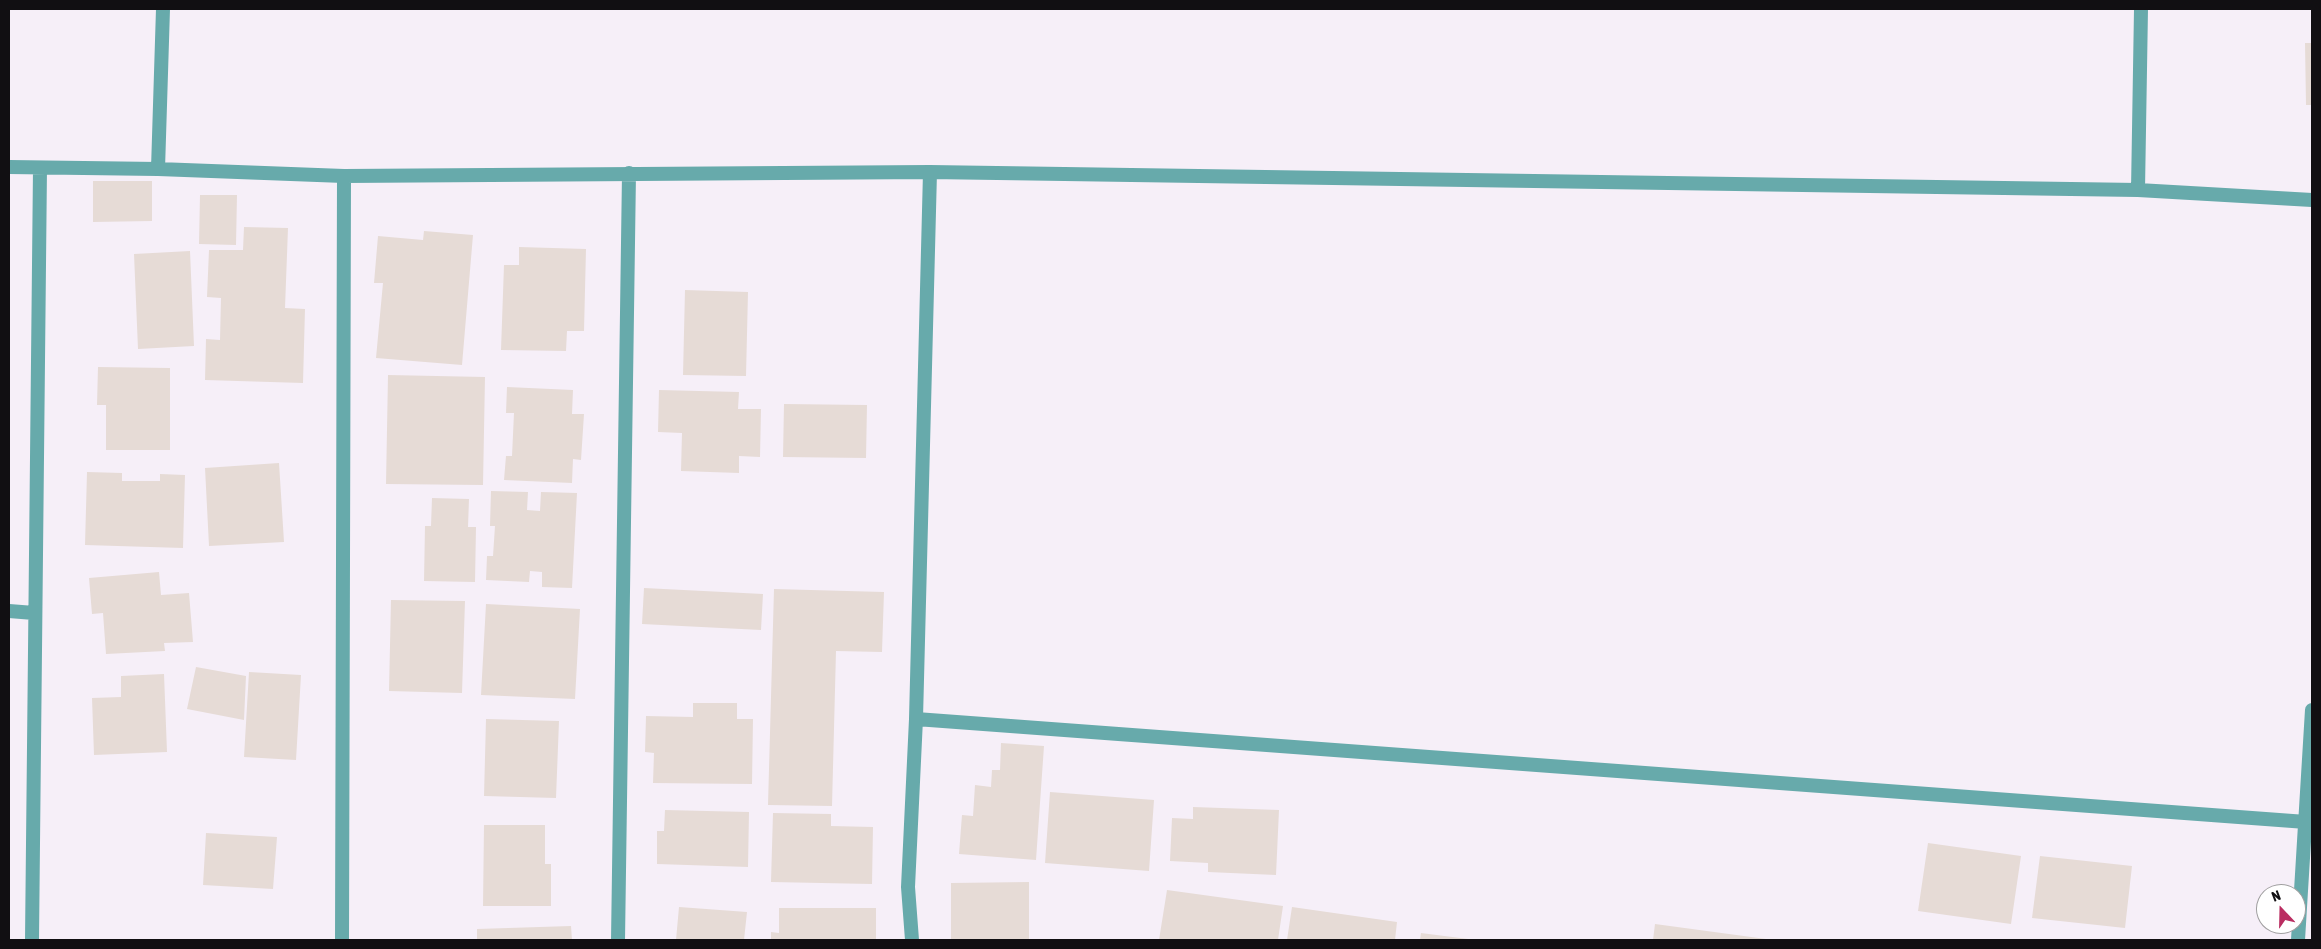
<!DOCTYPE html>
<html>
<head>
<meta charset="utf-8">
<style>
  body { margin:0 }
  #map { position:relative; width:2321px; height:949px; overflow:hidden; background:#f6eff8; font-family:"Asap Condensed",sans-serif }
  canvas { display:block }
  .frame { position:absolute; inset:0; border:10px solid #110f12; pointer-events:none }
  .north { position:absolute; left:2256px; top:884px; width:50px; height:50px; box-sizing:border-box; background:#fff; border:1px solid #a09fa0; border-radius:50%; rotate:339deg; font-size:14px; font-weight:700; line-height:20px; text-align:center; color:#110f12 }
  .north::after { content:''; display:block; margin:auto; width:18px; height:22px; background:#ba2d61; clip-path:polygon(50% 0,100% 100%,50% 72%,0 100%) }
</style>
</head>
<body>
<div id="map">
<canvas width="2321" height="949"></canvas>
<div class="frame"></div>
<div class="north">N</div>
</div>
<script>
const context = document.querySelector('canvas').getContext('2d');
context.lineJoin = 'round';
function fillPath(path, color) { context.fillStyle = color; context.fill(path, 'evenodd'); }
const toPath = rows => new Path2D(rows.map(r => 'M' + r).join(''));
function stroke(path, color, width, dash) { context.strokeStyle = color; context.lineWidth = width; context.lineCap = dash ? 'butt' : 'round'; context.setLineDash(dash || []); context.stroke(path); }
fillPath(toPath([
  [2305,43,2312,43,2312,105,2306,105],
  [93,181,152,181,152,221,93,222],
  [200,195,237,195,236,245,199,244],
  [244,227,288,228,285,308,305,309,303,383,205,380,206,339,220,340,221,298,207,297,209,250,243,250],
  [424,231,473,235,462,365,376,358,383,283,374,283,378,236,423,240],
  [519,247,586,249,584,331,567,331,566,351,501,350,504,265,519,265],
  [190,251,194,346,138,349,134,254],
  [685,290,748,292,746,376,683,375],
  [98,367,170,368,170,450,106,450,106,405,97,405],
  [388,375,485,377,483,485,386,484],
  [507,387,573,390,572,414,584,414,581,460,573,459,572,483,504,480,506,456,512,456,514,413,506,413],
  [659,390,739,392,738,409,761,409,760,457,739,456,739,473,681,471,682,433,658,432],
  [784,404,867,405,866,458,783,457],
  [279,463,284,542,209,546,205,468],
  [87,472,122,473,122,481,160,481,160,474,185,475,183,548,85,545],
  [491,491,528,492,527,510,540,511,541,492,577,493,572,588,542,587,542,572,530,571,529,582,486,580,487,556,493,556,495,526,490,526],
  [432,498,469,499,468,527,476,527,475,582,424,581,425,526,431,526],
  [159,572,161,595,189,593,193,642,164,643,165,651,106,654,103,613,92,614,89,578],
  [644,588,763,594,761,630,642,624],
  [774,589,884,592,882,652,836,651,832,806,768,805],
  [391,600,465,601,462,693,389,691],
  [486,604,580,609,575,699,481,695],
  [196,667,246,676,244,720,187,709],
  [249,672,301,675,296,760,244,757],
  [164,674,167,752,94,755,92,698,121,697,121,676],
  [693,703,737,703,737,719,753,719,752,784,653,783,654,753,645,752,646,716,693,717],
  [486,719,559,721,556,798,484,796],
  [1001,743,1044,746,1036,860,959,854,962,815,973,816,975,785,991,787,992,770,1000,770],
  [1050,792,1154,800,1149,871,1045,863],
  [1193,807,1279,810,1276,875,1208,872,1208,863,1170,861,1172,818,1193,819],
  [665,810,749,812,748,867,657,864,657,831,664,831],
  [773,813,831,814,831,826,873,827,872,884,771,882],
  [484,825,545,825,545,864,551,864,551,906,483,906],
  [206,833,277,837,273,889,203,885],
  [1928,843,2021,856,2011,924,1918,911],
  [2040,856,2132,866,2125,928,2032,918],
  [1029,882,1029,940,951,940,951,883],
  [1167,890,1283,906,1278,940,1159,940],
  [679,907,747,912,744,940,676,940],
  [1292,907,1397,922,1395,940,1287,940],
  [779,908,876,908,876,940,771,940,771,932,779,933],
  [1655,924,1766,939,1766,940,1653,940],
  [571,926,572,940,477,940,477,929],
  [1421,933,1468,939,1468,940,1420,940]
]), '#e6dbd6');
stroke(toPath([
  [9,167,158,169,344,176,930,172,2138,190,2312,200],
  [158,169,163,9],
  [2138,190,2141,9],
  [9,611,34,613],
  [916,719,2306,822],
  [32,940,40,168],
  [342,940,344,176],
  [618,940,629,173],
  [912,940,908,887,916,719,930,172],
  [2298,940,2312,710]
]), '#67aaab', 14);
</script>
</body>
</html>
